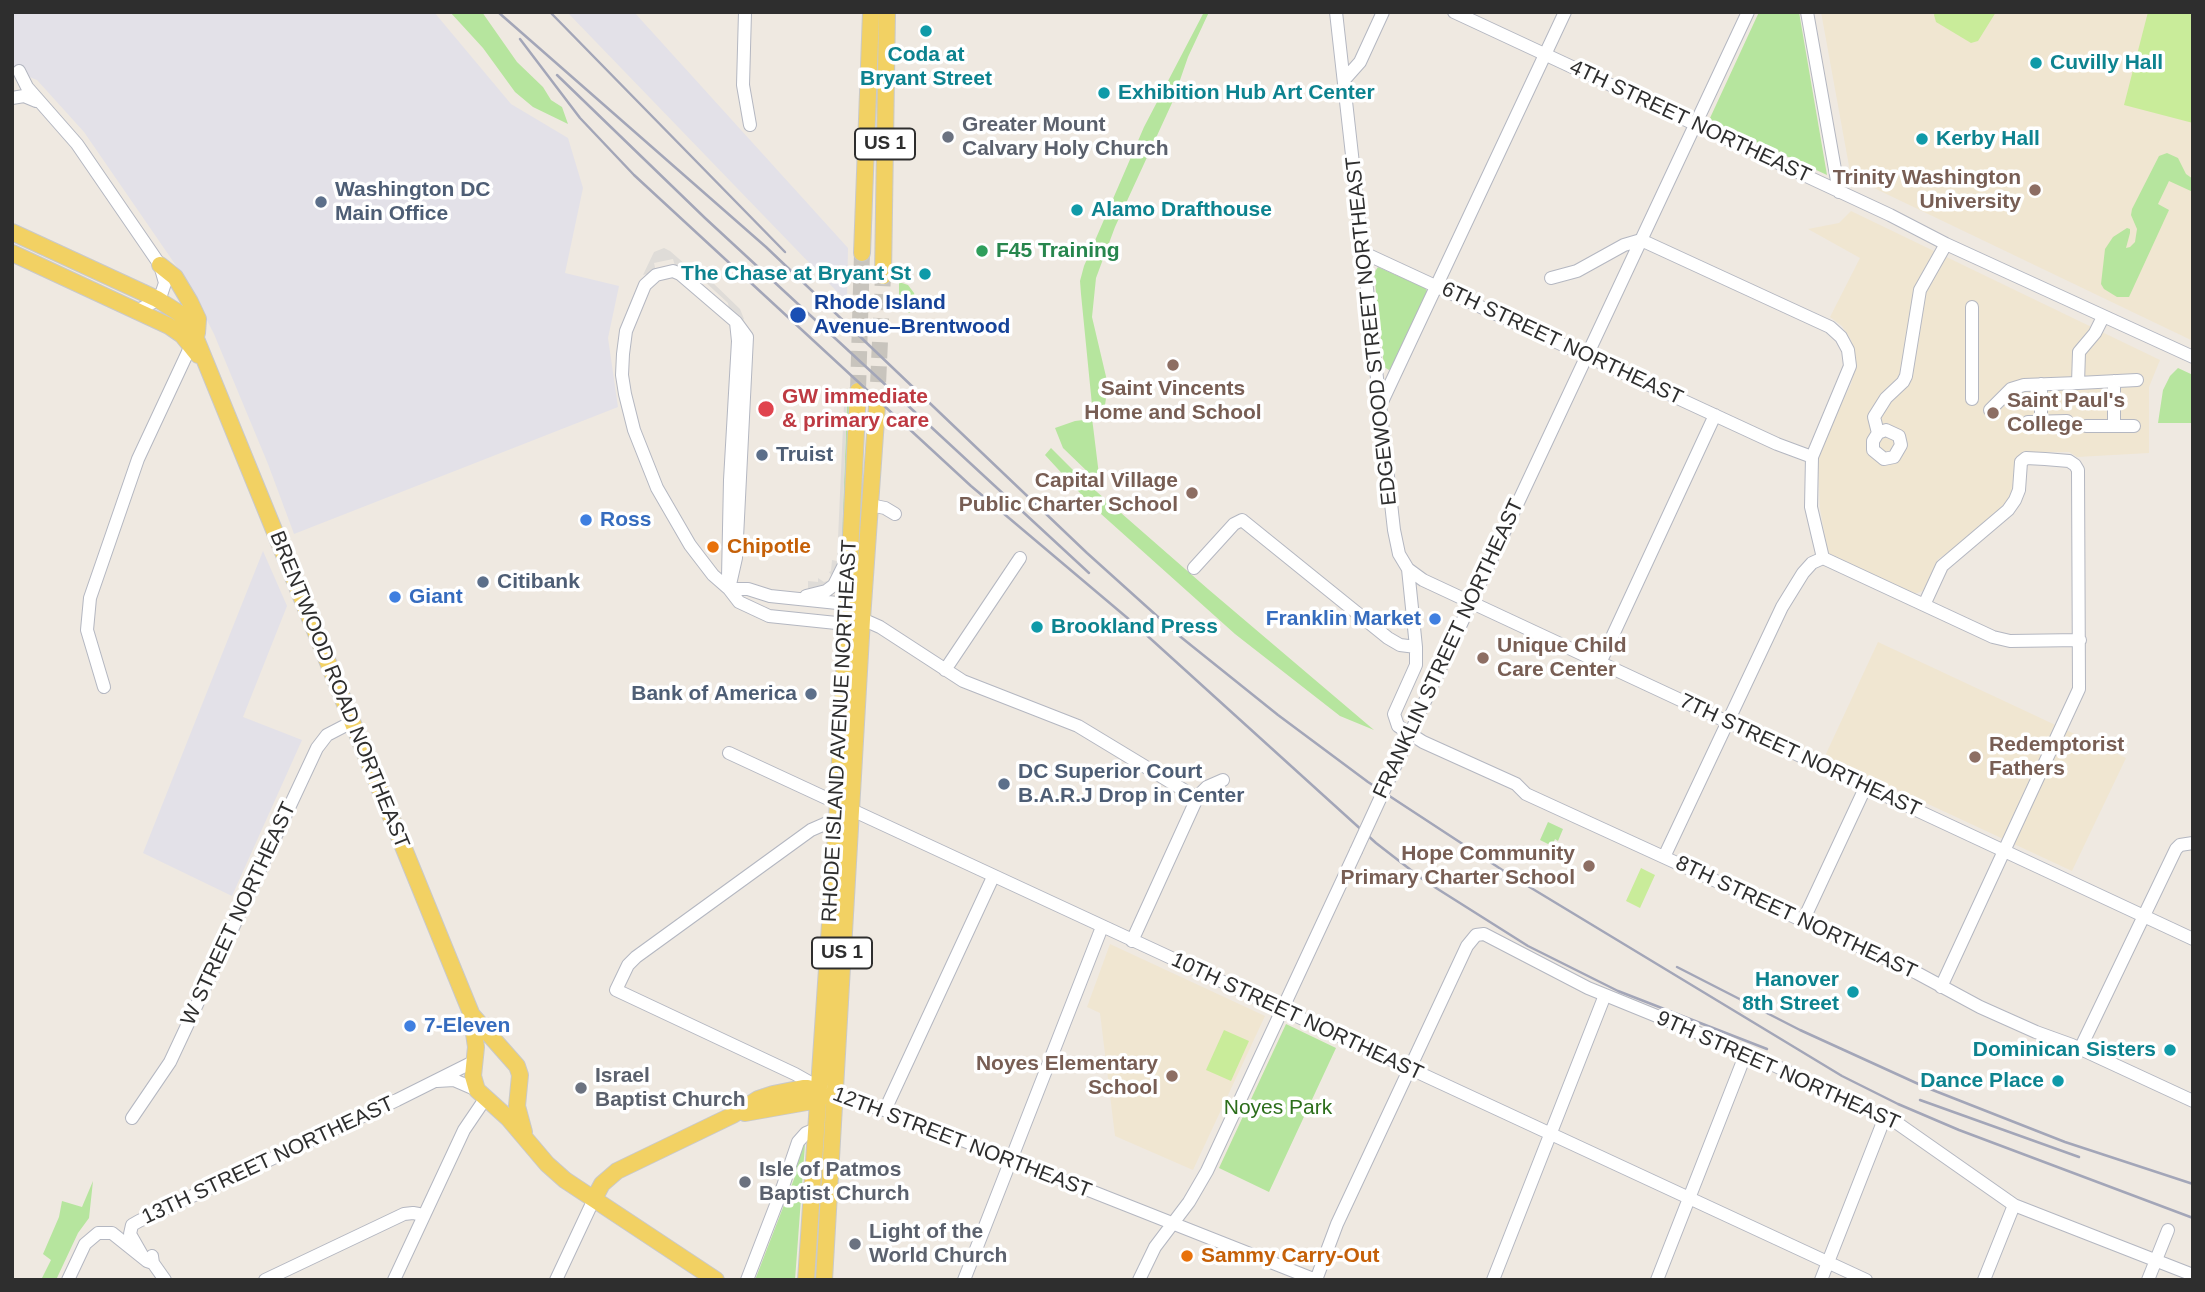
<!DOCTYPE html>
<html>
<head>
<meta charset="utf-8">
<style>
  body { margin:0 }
  #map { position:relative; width:2205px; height:1292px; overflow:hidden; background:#efe9e1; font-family:Arial,sans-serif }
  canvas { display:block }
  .frame { position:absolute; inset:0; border:14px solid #2e2e2e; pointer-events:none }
</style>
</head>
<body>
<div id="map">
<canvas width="2205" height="1292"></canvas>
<div class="frame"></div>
</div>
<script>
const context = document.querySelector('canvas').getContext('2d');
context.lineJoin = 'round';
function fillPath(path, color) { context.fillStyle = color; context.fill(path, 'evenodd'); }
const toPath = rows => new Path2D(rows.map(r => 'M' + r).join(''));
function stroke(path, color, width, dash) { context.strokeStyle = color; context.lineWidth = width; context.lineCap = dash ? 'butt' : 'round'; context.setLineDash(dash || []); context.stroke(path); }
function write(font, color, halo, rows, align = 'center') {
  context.font = font + ' Arial,sans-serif'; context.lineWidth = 7; context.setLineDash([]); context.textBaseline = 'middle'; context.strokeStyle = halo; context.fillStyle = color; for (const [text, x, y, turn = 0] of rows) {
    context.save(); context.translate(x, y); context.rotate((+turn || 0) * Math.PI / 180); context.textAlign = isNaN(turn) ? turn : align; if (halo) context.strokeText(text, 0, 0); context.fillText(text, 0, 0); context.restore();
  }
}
fillPath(toPath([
  [12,12,434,12,511,104,568,138,583,188,565,273,619,286,608,338,618,407,294,534,268,464,214,334,188,283,84,132,37,80,12,70],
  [567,12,634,12,848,248,847,302],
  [263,551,287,606,243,717,302,740,232,896,143,853]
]), '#e3e1e8');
fillPath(toPath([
  [1821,12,2193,12,2193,341,1851,177],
  [1851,211,2160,360,2149,387,2149,453,2077,457,2069,452,2041,452,2026,453,2015,458,2012,490,2006,504,1966,541,1938,559,1923,591,1914,594,1828,553,1820,509,1818,462,1824,439,1851,384,1856,366,1851,340,1842,326,1830,317,1860,258,1808,229,1839,223],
  [1878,642,2126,758,2072,871,1825,756],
  [1110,944,1265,1016,1193,1170,1115,1136,1100,1013,1087,1007]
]), '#f0e6d1');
fillPath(toPath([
  [450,12,482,12,517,62,543,87,551,100,562,107,568,124,533,107,515,92,483,48],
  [1204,12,1209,12,1188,57,1172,103,1115,227,1096,278,1092,317,1108,385,1105,405,1096,422,1092,405,1081,294,1080,281,1084,266,1144,127],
  [1759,12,1799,12,1827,175,1713,122,1710,118],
  [2167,153,2178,158,2186,174,2193,179,2193,192,2169,181,2158,204,2169,210,2129,297,2117,297,2104,289,2101,284,2105,249,2113,237,2127,228,2130,229,2130,233,2126,248,2130,247,2135,242,2137,229,2131,215,2132,209,2159,156],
  [1378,267,1425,288,1427,291,1392,368,1389,370,1384,367,1374,273],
  [899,282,908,285,914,293,917,304,909,313,899,304],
  [2178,368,2193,375,2193,423,2158,423,2163,390,2170,376],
  [847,404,850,404,843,560,841,561],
  [1092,419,1093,426,1099,475,1091,475,1063,448,1055,428,1075,421],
  [1051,448,1081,478,1208,589,1374,730,1340,716,1235,634,1091,505,1045,455],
  [1548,822,1563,829,1558,841,1555,839,1552,846,1540,840],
  [1286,1024,1336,1048,1269,1192,1219,1168],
  [805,1144,795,1280,755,1280,794,1179,800,1151],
  [93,1181,89,1218,78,1233,56,1280,41,1280,51,1260,43,1254,59,1217,62,1201,82,1207]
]), '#b6e59e');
fillPath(toPath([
  [1935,12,1996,12,1978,41,1971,43,1936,22,1934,15],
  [2148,12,2193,12,2193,123,2124,105],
  [1641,868,1655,875,1640,908,1626,901],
  [1224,1030,1249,1041,1231,1081,1206,1070]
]), '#c9ec9a');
fillPath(toPath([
  [664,248,670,251,694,272,710,280,740,309,744,319,742,321,729,309,728,303,702,279,695,279,681,268,675,266,673,259,654,263,656,272,643,275,654,252],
  [844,404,847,404,841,560,831,584,808,589,808,581,818,582,818,578,824,582,830,580,831,575,829,572,831,571,832,560,837,561]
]), '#dfdcd8');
stroke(toPath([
  [858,391,862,253],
  [877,406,883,276]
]), '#c8c4bd', 16, [16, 8]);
const minor = toPath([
  [745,12,743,85,750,125],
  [1336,12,1394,530,1399,554,1408,569,1416,647,1416,665,1394,714,1398,726,1423,742,1516,784,1526,794,1917,973,1980,1007,2036,1032,2072,1045,2193,1101],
  [1454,12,1890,215,1946,244,2193,357],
  [1807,12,1839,192],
  [19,71,27,87,77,144,160,265,165,283,161,295,154,302,136,311],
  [1344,80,1360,62,1383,12],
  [12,98,24,96,36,101],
  [1641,240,1830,327,1841,337,1848,350,1850,366,1812,457],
  [1364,253,1777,444,1812,457,1811,507,1823,558],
  [1551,278,1577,271,1624,245,1641,240],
  [1972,307,1972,399],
  [2078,383,2137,380],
  [2041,384,2041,421],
  [1381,404,1565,12],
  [1990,410,2011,389,2024,385,2078,383,2079,352,2095,333,2103,317],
  [2028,422,2067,421],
  [2086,426,2134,426],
  [2114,426,2114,381],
  [1878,433,1886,430,1899,436,1901,445,1894,457,1884,459,1873,450,1873,441,1878,433,1874,417,1886,398,1903,382,1906,376,1920,290,1946,244],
  [870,505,885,508,895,514],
  [1194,568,1234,524,1242,520,1388,638,1400,645,1416,647],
  [1408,569,1423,580,2193,939],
  [728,577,730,480,738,341,736,322],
  [729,589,736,558,747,337,736,322,680,274,673,271,656,275,645,285,626,331,623,354,622,375,625,394,634,430,657,488,690,545,713,575,729,589,739,602,769,616,846,624,853,622],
  [729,589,748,589,770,596,847,604,862,619,880,627,963,681,1078,726,1192,795,1198,796],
  [806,596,826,591,834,585,846,561],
  [1924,605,1942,566,2008,510,2015,500,2019,490,2021,462,2026,458,2045,459,2069,461,2075,465,2078,470,2079,689,1941,987],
  [1600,663,1715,415],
  [945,670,1020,558],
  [1432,686,1748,12],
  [104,687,87,630,90,598,138,459,194,339],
  [729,753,1866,1280],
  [843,816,811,830,636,957,628,965,616,990,795,1074,834,1096,891,1112,1316,1280],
  [1664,857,1782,607,1803,573,1812,563,1823,558,1993,637,2010,641,2080,640],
  [1803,921,1866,786],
  [1132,941,1198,796,1207,787,1223,780],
  [2080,1049,2176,849,2180,845,2193,843],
  [437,1081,454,1080,477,1090],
  [885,1110,993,877],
  [132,1118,170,1062,317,748,327,735,354,721],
  [142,1255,130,1234,132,1225,139,1221,397,1100,475,1061],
  [152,1256,153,1263,165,1280],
  [68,1280,85,1244,98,1233,112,1233,147,1261,153,1263],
  [265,1280,404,1214,413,1213,424,1215],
  [394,1280,464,1130,485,1099],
  [556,1280,594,1199],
  [747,1280,781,1192,798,1142,806,1133,816,1129],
  [964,1280,1102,927],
  [1139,1280,1155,1247,1189,1202,1207,1171,1356,851],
  [1316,1280,1337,1224,1467,946,1476,935,1484,934,1588,988,1750,1054,1897,1123,2014,1205,2193,1275],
  [1493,1280,1605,995],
  [1657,1280,1746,1053],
  [1821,1280,1885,1117],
  [1984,1280,2014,1205],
  [2148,1280,2168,1230]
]);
const major = toPath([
  [12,232,157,299,179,313,190,324,471,1013,476,1047,473,1076,477,1090,508,1118,547,1164,565,1180,716,1280],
  [12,253,169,326,182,335,198,355],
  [862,253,871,12],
  [160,265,175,277,190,302,198,319,197,333],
  [883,276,887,12],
  [472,1015,517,1066,520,1075,517,1106,524,1132],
  [745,1113,807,1102,819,1096,825,1096],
  [594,1199,602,1184,617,1171,733,1115,758,1099,773,1094,803,1088,808,1088,819,1096],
  [806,1280,837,820,858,391],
  [824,1280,862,619,877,406]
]);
stroke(minor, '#b4b7c1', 14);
stroke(major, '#c9c9c9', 18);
stroke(minor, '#fff', 12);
stroke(major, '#f2d163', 16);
stroke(toPath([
  [498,12,766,247,1087,553,1177,634,1278,715,1368,782,1513,877,1842,1076,1898,1104,1959,1130,2193,1218],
  [550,12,785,252],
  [520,39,580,118,634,175,971,486,1131,621,1376,843,1425,881,1528,946,1618,991,1767,1049],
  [557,75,705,218,1089,573],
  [1677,967,1800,1030,1925,1087,2065,1142,2193,1184],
  [1920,1100,2079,1157]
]), '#a3a6b8', 2.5);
const minorBridge = toPath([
  [1356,851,1432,686]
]);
stroke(minorBridge, '#b4b7c1', 14, []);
stroke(minorBridge, '#fff', 12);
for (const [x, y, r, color] of [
  [926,31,7,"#0f9aa8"],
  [2036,63,7,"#0f9aa8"],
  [1104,93,7,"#0f9aa8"],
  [948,137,7,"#6b7280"],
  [1922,139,7,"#0f9aa8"],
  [2035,190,7,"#8d6e63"],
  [321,202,7,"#5c6f8a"],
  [1077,210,7,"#0f9aa8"],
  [982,251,7,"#2e9e5b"],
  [925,274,7,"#0f9aa8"],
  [798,315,9,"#1a4fb4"],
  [1173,365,7,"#8d6e63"],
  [766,409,9,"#e0444e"],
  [1993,413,7,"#8d6e63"],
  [762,455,7,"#5c6f8a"],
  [1192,493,7,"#8d6e63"],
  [586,520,7,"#3f7fe0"],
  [713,547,7,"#e8710a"],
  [483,582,7,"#5c6f8a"],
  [395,597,7,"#3f7fe0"],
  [1435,619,7,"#3f7fe0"],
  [1037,627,7,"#0f9aa8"],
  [1483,658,7,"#8d6e63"],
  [811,694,7,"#5c6f8a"],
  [1975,757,7,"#8d6e63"],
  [1004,784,7,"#5c6f8a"],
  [1589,866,7,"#8d6e63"],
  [1853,992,7,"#0f9aa8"],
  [410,1026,7,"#3f7fe0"],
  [2170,1050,7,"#0f9aa8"],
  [1172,1076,7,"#8d6e63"],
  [2058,1081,7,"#0f9aa8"],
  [581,1088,7,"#6b7280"],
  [745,1182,7,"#6b7280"],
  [855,1244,7,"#6b7280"],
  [1187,1256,7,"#e8710a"]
]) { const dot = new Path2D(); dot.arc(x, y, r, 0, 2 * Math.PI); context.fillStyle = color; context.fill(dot); stroke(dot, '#fff', 2.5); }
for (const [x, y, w] of [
  [885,144,60],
  [842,953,60]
]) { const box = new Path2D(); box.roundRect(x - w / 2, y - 15.5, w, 31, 5); context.fillStyle = '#fff'; context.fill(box); stroke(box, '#2e2e2e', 2); }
write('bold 19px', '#2e2e2e', null, [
  ["US 1",885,144],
  ["US 1",842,953]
]);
write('bold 21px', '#0d838f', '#fff', [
  ["Coda at",926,55,"center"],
  ["Bryant Street",926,79,"center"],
  ["Cuvilly Hall",2050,63],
  ["Exhibition Hub Art Center",1118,93],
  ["Kerby Hall",1936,139],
  ["Alamo Drafthouse",1091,210],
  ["The Chase at Bryant St",911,274,"right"],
  ["Brookland Press",1051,627],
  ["Hanover",1839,980,"right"],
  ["8th Street",1839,1004,"right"],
  ["Dominican Sisters",2156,1050,"right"],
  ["Dance Place",2044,1081,"right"]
], 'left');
write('21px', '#2e2e2e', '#fff', [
  ["4TH STREET NORTHEAST",1690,122,25],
  ["EDGEWOOD STREET NORTHEAST",1372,331,-96],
  ["6TH STREET NORTHEAST",1562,344,25],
  ["FRANKLIN STREET NORTHEAST",1449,649,-65],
  ["BRENTWOOD ROAD NORTHEAST",339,690,68],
  ["RHODE ISLAND AVENUE NORTHEAST",840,731,-87],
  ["7TH STREET NORTHEAST",1800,756,25],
  ["W STREET NORTHEAST",239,914,-65],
  ["8TH STREET NORTHEAST",1796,918,25],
  ["10TH STREET NORTHEAST",1297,1017,25],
  ["9TH STREET NORTHEAST",1778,1071,24],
  ["12TH STREET NORTHEAST",962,1143,21],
  ["13TH STREET NORTHEAST",268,1161,-25]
]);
write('bold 21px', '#5b616d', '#fff', [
  ["Greater Mount",962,125],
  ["Calvary Holy Church",962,149],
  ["Israel",595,1076],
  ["Baptist Church",595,1100],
  ["Isle of Patmos",759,1170],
  ["Baptist Church",759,1194],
  ["Light of the",869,1232],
  ["World Church",869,1256]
], 'left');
write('bold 21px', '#785e54', '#fff', [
  ["Trinity Washington",2021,178],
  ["University",2021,202],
  ["Saint Vincents",1173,389,"center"],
  ["Home and School",1173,413,"center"],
  ["Saint Paul's",2007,401,"left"],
  ["College",2007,425,"left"],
  ["Capital Village",1178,481],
  ["Public Charter School",1178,505],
  ["Unique Child",1497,646,"left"],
  ["Care Center",1497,670,"left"],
  ["Redemptorist",1989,745,"left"],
  ["Fathers",1989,769,"left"],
  ["Hope Community",1575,854],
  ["Primary Charter School",1575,878],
  ["Noyes Elementary",1158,1064],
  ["School",1158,1088]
], 'right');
write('bold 21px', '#4e5e75', '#fff', [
  ["Washington DC",335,190],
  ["Main Office",335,214],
  ["Truist",776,455],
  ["Citibank",497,582],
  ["Bank of America",797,694,"right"],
  ["DC Superior Court",1018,772],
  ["B.A.R.J Drop in Center",1018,796]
], 'left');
write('bold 21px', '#27864d', '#fff', [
  ["F45 Training",996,251]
], 'left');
write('bold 21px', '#164399', '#fff', [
  ["Rhode Island",814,303],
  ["Avenue–Brentwood",814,327]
], 'left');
write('bold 21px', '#be3a42', '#fff', [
  ["GW immediate",782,397],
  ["& primary care",782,421]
], 'left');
write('bold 21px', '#366cbe', '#fff', [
  ["Ross",600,520],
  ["Giant",409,597],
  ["Franklin Market",1421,619,"right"],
  ["7-Eleven",424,1026]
], 'left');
write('bold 21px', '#c56008', '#fff', [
  ["Chipotle",727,547],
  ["Sammy Carry-Out",1201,1256]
], 'left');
write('21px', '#2c6e1b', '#fff', [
  ["Noyes Park",1278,1108]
]);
</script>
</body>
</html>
